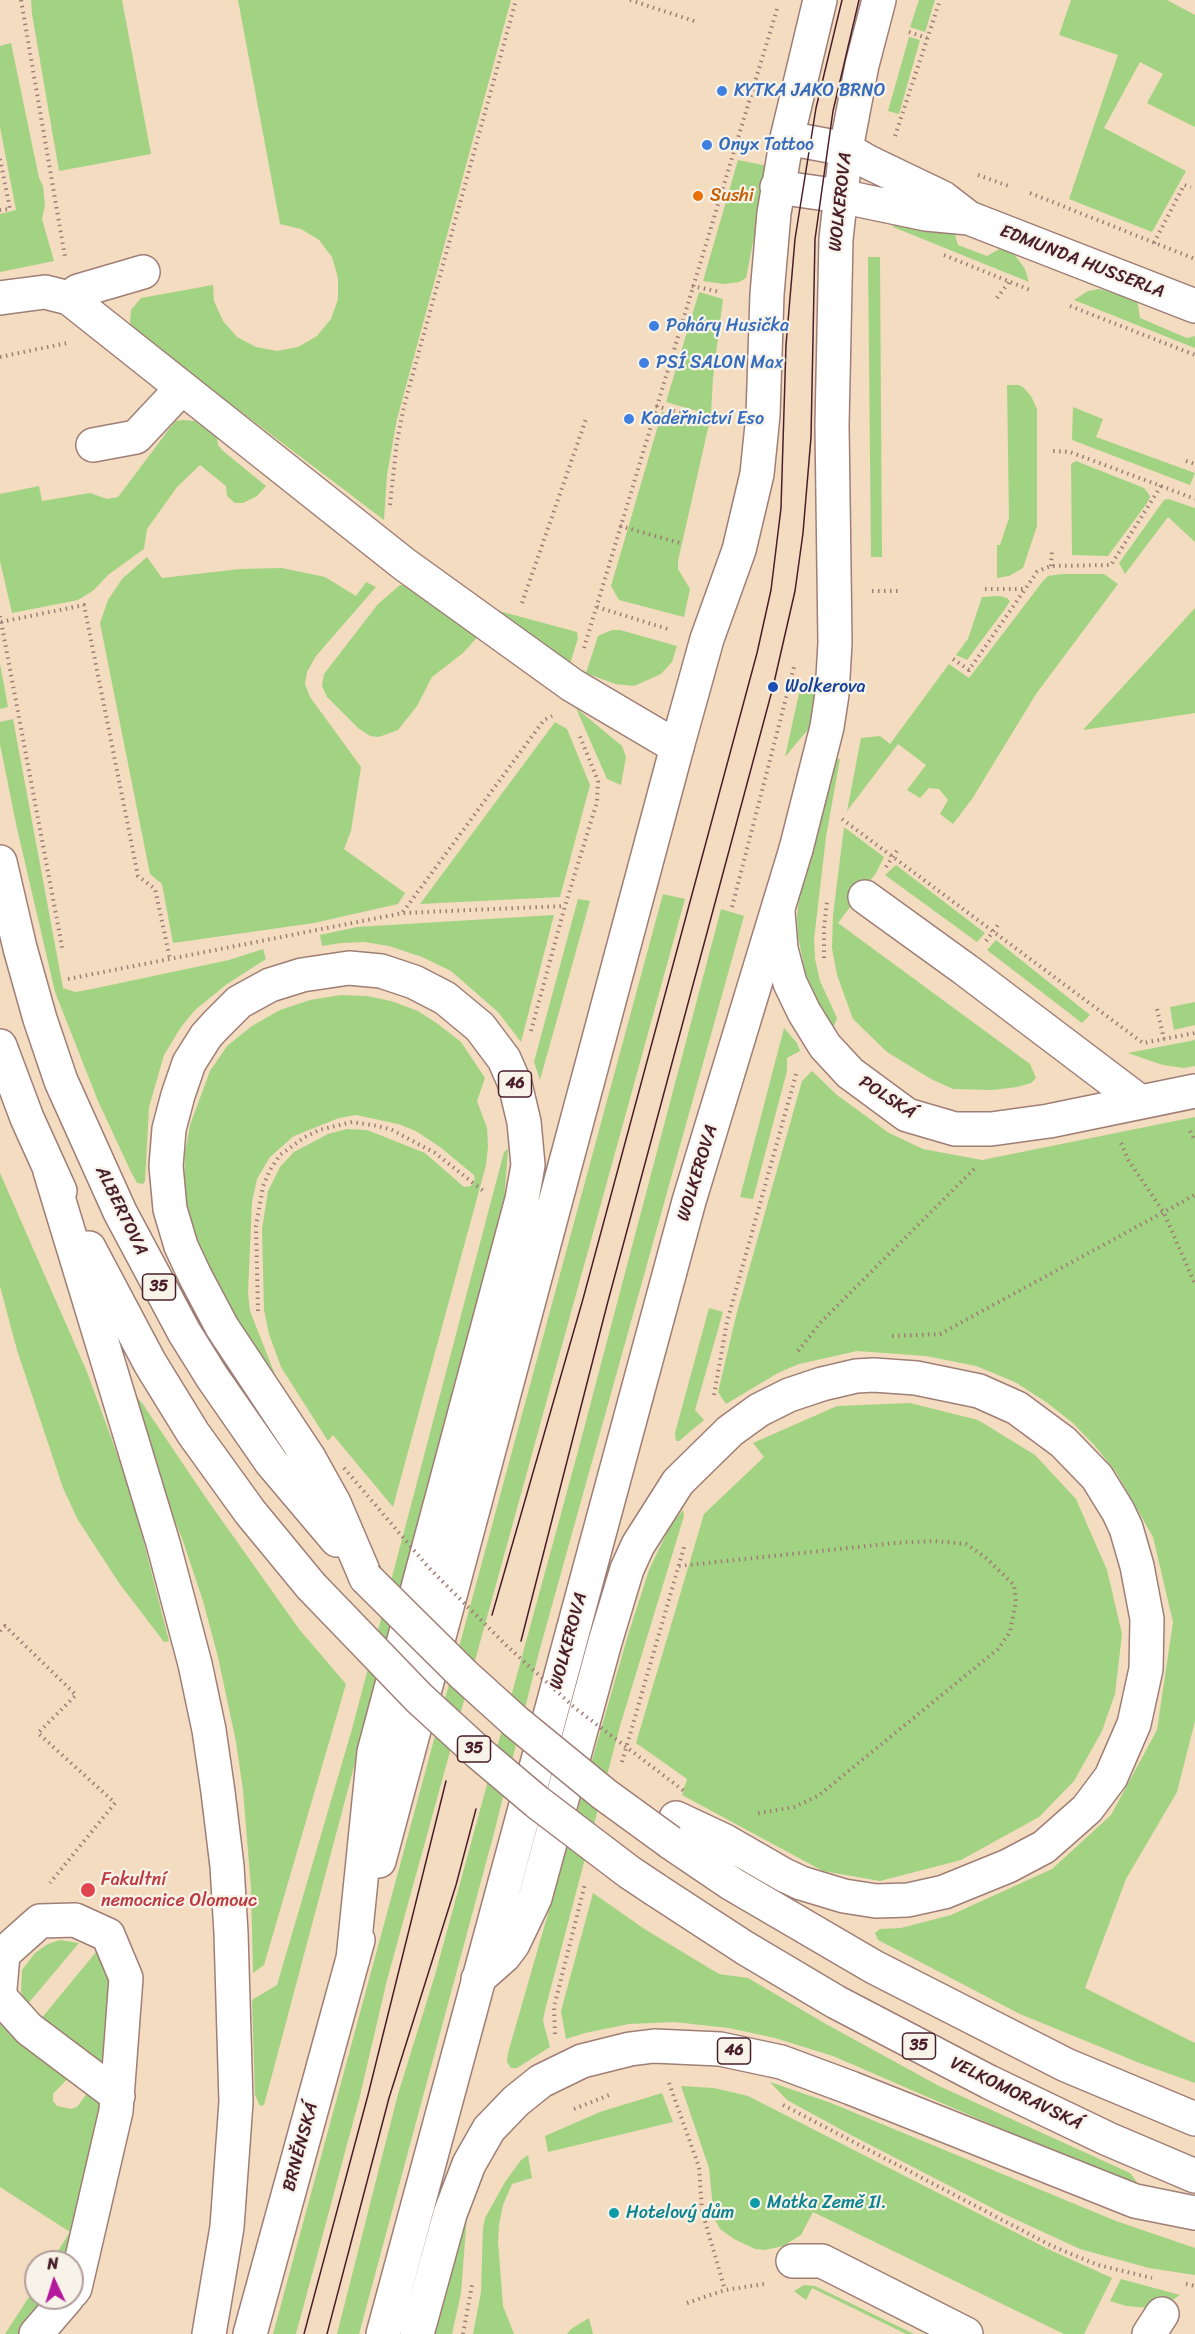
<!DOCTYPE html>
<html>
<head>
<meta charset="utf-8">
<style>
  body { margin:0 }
  #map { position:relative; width:1195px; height:2334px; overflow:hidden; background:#f4dcc0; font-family:Sriracha,sans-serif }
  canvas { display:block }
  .north { position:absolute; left:24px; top:2250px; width:60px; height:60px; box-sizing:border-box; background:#f7f3e8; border:2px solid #b29e9c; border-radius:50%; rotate:356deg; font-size:16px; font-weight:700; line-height:24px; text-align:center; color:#4a1f2b }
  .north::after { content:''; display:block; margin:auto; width:21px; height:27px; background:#b5179e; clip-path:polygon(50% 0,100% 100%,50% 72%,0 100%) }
</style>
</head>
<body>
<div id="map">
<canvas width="1195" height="2334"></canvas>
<div class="north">N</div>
</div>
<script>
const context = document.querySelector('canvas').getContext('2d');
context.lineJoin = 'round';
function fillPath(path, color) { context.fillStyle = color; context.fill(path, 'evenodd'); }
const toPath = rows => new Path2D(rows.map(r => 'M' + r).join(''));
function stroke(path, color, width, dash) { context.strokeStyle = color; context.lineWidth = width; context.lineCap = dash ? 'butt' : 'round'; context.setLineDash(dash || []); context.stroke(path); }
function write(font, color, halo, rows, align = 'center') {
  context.font = font + ' Sriracha,sans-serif'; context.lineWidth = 4.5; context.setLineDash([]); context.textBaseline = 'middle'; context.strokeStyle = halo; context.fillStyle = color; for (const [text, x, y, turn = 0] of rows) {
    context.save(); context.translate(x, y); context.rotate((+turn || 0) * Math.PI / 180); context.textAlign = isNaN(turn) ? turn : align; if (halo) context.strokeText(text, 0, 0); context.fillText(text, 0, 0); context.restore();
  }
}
fillPath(toPath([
  [31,0,122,0,151,154,59,171,32,14],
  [238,0,511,0,397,419,387,475,384,520,149,342,134,330,130,323,131,310,141,298,213,285,214,301,223,321,237,337,256,347,277,351,298,347,317,336,331,319,338,299,338,278,332,257,319,240,301,229,280,224],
  [919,0,935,0,925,32,910,27],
  [1071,0,1167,0,1195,15,1195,127,1147,103,1163,74,1140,62,1104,128,1186,171,1152,232,1069,199,1118,55,1059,35],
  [909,37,920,40,899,114,888,111],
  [11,43,39,178,43,186,45,205,42,219,54,261,0,272,0,214,16,210,0,127,0,46],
  [738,160,768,166,746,278,739,282,724,284,703,281],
  [894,219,953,228,958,245,987,256,1003,247,1012,251,1025,269,1029,282,893,227],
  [868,257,880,257,882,557,871,557],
  [1099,289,1137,299,1140,318,1187,338,1195,336,1195,348,1074,300,1088,291],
  [699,292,723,299,713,377,711,415,666,402],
  [1007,385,1019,385,1024,388,1031,396,1037,409,1037,526,1023,568,1009,576,997,578,997,545,1000,545,1009,518],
  [1073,407,1103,419,1096,437,1195,473,1190,485,1072,440],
  [662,412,709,424,678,561,678,569,690,589,684,617,619,600,611,586],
  [183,420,195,421,217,437,218,445,223,451,266,486,257,496,243,503,235,503,227,496,226,486,200,465,177,487,147,529,144,549,108,575,94,590,78,600,12,613,0,561,0,494,39,486,42,501,90,493,107,499,118,497,170,428,176,421],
  [1076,461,1144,488,1148,493,1150,497,1147,503,1108,556,1072,555,1071,464],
  [1168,499,1195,508,1195,542,1168,517,1125,574,1119,563,1164,500],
  [147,557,162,578,240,569,282,568,325,577,356,596,366,582,376,587,316,656,307,672,305,684,310,697,361,767,351,831,344,849,405,893,398,904,314,923,173,943,162,884,150,874,100,623,108,600,122,579],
  [1062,574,1104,574,1118,584,1036,694,972,799,953,824,940,814,948,800,939,789,929,788,920,798,907,790,926,765,898,744,847,811,861,738,880,736,890,744,949,664,969,678,1043,581,1048,576],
  [413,584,480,634,463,653,432,677,417,706,398,730,379,737,370,736,358,728,327,697,322,686,324,674,378,604,400,585],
  [999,596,1007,598,1010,601,1005,609,967,660,956,655,968,639,982,597],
  [1195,608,1195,713,1083,730],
  [499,611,577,632,578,638,570,664,497,614],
  [612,630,620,630,677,646,672,662,661,674,634,686,615,684,586,673,598,636],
  [0,664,8,707,0,709],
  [806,685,817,687,811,726,785,757,800,689],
  [576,708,622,746,626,757,621,785,607,779],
  [13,719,63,988,75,992,92,989,229,960,263,949,266,959,227,984,195,1010,181,1027,164,1055,149,1107,145,1181,143,1184,137,1183,131,1172,98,1101,55,992,16,824,0,744,0,722],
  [555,722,567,729,590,785,560,897,420,904],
  [833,758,840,759,826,837,814,939,815,959,820,981,837,1018,833,1029,816,1002,805,972,798,936,797,917,799,898,806,861],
  [844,827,884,857,876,873,838,923,1030,1064,1036,1078,1031,1083,1017,1087,992,1090,953,1089,931,1079,887,1052,853,1019,837,975,832,948,833,915],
  [896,865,985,933,977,942,885,875],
  [663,894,685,899,387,1980,359,2100,296,2334,273,2334],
  [578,899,590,901,540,1080,534,1062],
  [721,909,744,916,539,1652,494,1833,359,2334,337,2334,398,2094,435,1975,577,1455],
  [554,915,521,1042,498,1012,451,971,422,957,389,946,364,942,341,943,322,946,320,935,357,927],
  [996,940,1090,1015,1082,1023,987,950],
  [341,995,367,996,391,1001,418,1011,438,1024,461,1042,485,1078,477,1101,487,1128,488,1147,486,1165,393,1507,333,1435,328,1441,281,1367,269,1334,264,1310,262,1229,268,1191,280,1167,294,1152,328,1134,347,1129,367,1130,425,1153,464,1187,471,1186,475,1181,474,1175,440,1147,416,1131,398,1124,356,1115,339,1118,294,1136,270,1157,257,1179,252,1202,248,1293,250,1311,283,1395,240,1334,193,1233,184,1187,185,1153,190,1125,210,1071,227,1046,252,1026,280,1010,310,1000],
  [1195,1002,1195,1025,1174,1030,1170,1007],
  [784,1028,797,1043,800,1051,787,1058,787,1071,753,1199,740,1197],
  [1195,1040,1195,1066,1184,1068,1163,1065,1128,1053],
  [812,1071,837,1095,889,1133,923,1149,982,1160,1195,1117,1195,1721,1177,1792,1126,1879,1085,1988,1195,2043,1195,2083,1142,2064,1020,2014,878,1940,875,1933,880,1929,901,1928,951,1915,1052,1869,1111,1815,1157,1730,1173,1622,1153,1537,1116,1472,1095,1446,1073,1423,1046,1402,1015,1382,976,1366,926,1356,857,1351,799,1364,778,1373,726,1404,718,1392,737,1312,802,1081],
  [508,1149,504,1202,280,2045,264,2105,260,2106,255,2095,252,2000,277,1985,352,1729,504,1152],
  [0,1173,87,1372,108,1429,132,1496,169,1641,164,1642,119,1583,78,1520,63,1488,17,1350,0,1286],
  [709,1308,723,1312,695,1410,704,1420,679,1441,676,1441,675,1433],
  [134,1394,142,1403,206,1498,299,1629,346,1684,264,1965,253,1973,251,1888,243,1790,236,1742,218,1657,203,1601,183,1541,151,1461],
  [910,1403,978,1420,1035,1455,1076,1499,1107,1570,1122,1634,1115,1694,1102,1731,1074,1781,1039,1817,961,1860,880,1881,823,1871,682,1795,687,1779,636,1743,704,1514,764,1457,753,1443,837,1406],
  [683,1510,684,1516,620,1726,545,2010,543,2021,550,2047,517,2068,511,2068,507,2062,508,2053,628,1635,649,1570,670,1526],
  [593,1893,646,1930,719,1974,748,1978,826,2024,939,2086,1130,2173,1137,2182,1122,2181,833,2056,775,2038,729,2028,674,2022,629,2024,585,2033,566,2039,561,2011],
  [60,1940,79,1943,26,2006,21,1991,22,1970,35,1953,48,1944],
  [96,1952,103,1959,111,1979,106,2067,40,2020],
  [0,2018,69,2077,53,2094,53,2101,57,2106,71,2109,77,2107,88,2092,94,2097,102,2109,72,2262,51,2262,70,2232,0,2187],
  [770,2082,831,2103,1116,2221,1195,2248,1195,2275,1149,2268,1080,2249,1002,2213,851,2135,787,2100],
  [681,2086,714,2088,748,2096,1048,2249,1112,2278,1084,2334,1064,2334,813,2212,801,2235,783,2246,765,2250,755,2249,734,2239,720,2229,714,2218,709,2168],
  [662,2093,673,2122,548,2152,545,2136,600,2112],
  [528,2155,532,2178,512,2184,503,2205,499,2225,498,2241,503,2306,514,2334,473,2334,481,2292,483,2228,485,2218,505,2182,521,2160],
  [467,2215,461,2293,452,2334,432,2334],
  [1121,2279,1180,2295,1168,2303,1149,2308,1126,2306,1110,2301],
  [804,2285,815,2286,914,2334,906,2334,812,2288,806,2300,794,2291],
  [36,2286,36,2298,56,2298,21,2334,5,2334],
  [589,2318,593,2334,567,2334,571,2329]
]), '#a1d382');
const minor = toPath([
  [787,138,846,149,868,162,943,198,969,218,1195,306],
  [777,187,840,196,926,214,969,218],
  [0,298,45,292,69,298,78,291,143,272],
  [69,298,404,564,572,685,677,747,707,639,739,550,757,474,763,415,767,294,774,213,787,138,820,0],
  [93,445,136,437,182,388],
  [796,849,827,727,832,694,835,643,832,425,836,239,846,149,862,65,879,0],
  [865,897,966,970,1139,1101],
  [778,912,781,949,790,983,804,1012,825,1046,850,1073,907,1115,955,1129,991,1129,1049,1121,1195,1091],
  [0,1989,3,1954,40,1921,75,1920,108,1935,126,1978,116,2111,75,2288,72,2292],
  [0,1997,29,2029,118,2096],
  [793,2261,822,2261,966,2334],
  [36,2334,67,2298],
  [1149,2334,1162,2314]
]);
const major = toPath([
  [0,862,20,948,40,1019,61,1081,120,1212,184,1332,212,1377,271,1462,337,1540],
  [0,1046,27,1118,60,1191],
  [50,1171,163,1543,195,1664,209,1730,218,1792,227,1866,231,1933,236,2102,227,2227,209,2334],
  [89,1248,150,1363,193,1433,250,1512,311,1586],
  [670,1842,732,1884,874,1967,1066,2065,1195,2119],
  [379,1861,677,747],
  [656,1890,745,1948,836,2002,989,2082,1108,2139,1195,2176],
  [353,1959,374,1752,522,1199,528,1165,524,1122,515,1084,504,1059,480,1027,445,998,414,982,381,971,349,968,302,975,270,985,239,1002,216,1025,206,1036,189,1063,178,1095,169,1129,166,1166,170,1209,181,1246,195,1276,222,1327,309,1458,334,1503,366,1578],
  [478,1979,504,1956,513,1944,535,1898,605,1642,627,1569,638,1545,678,1482,730,1431,759,1410,789,1395,822,1384,856,1376,874,1375,916,1378,979,1391,1017,1408,1063,1442,1097,1477,1118,1511,1126,1528,1137,1566,1147,1619,1146,1669,1134,1724,1111,1777,1087,1809,1044,1847,1008,1866,944,1892,908,1900,876,1901,844,1896,801,1883,784,1875,725,1841,676,1818],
  [250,2334,358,1940],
  [383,2334,689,1201,796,849],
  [417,2334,450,2214,469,2164,489,2129,516,2101,541,2081,582,2061,630,2049,654,2046,720,2049,781,2062,851,2088,1135,2201,1195,2213]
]);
stroke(minor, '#9f7e76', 36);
stroke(major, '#9f7e76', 36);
stroke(toPath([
  [21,0,65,257],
  [630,0,697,22],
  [909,32,927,38],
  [895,136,940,0],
  [0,159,10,209,0,210],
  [978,175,1009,186],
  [1030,193,1195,259],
  [1154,243,1184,185,1191,187],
  [944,255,1030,290],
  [692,286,720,292],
  [997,298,1009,282],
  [1070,306,1195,355],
  [0,357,67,343],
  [656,406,710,421],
  [1186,461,1195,464],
  [1161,486,1195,499],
  [390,505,397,441,404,406,516,0],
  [620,526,680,543],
  [1051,566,1052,550],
  [985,589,1026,589],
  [872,591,898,591],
  [522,603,586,419],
  [597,607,671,630],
  [0,616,63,952],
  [1,622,84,605,138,876,155,889,170,959],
  [584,648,777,9],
  [953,659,969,670,1037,572,1043,569,1051,566,1111,565,1161,486,1070,452,1053,451],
  [842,819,1143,1043,1195,1033],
  [886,867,898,849],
  [732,907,795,663],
  [403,912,544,720,552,716],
  [986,941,998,925],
  [824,958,824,928,827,902],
  [68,979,403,913,565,906],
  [1157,1009,1164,1039],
  [531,1031,565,906,597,802,598,781,579,734],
  [1190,1131,1195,1141],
  [1121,1143,1129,1161,1164,1213,1195,1284],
  [258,1311,256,1226,263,1186,270,1170,280,1155,305,1137,319,1130,352,1122,378,1126,392,1130,435,1153,486,1193],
  [892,1336,940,1334,1195,1195],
  [798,1351,821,1322,976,1167],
  [714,1395,727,1322,797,1071],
  [679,1566,895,1543,934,1541,966,1544,985,1557,1014,1585,1016,1601,1010,1632,998,1649,818,1796,794,1807,754,1814],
  [0,1631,5,1626,76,1695,38,1733,115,1803,50,1883],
  [622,1762,685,1544],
  [555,2034,554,2007,585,1884],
  [669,2083,699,2167,702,2211,725,2290],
  [783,2105,1052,2246,1098,2265,1152,2278],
  [574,2109,609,2095],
  [1186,2284,1195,2286],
  [687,2303,725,2290,764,2284],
  [463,2334,472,2285]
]), '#9f7e76', 4, [1.5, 4.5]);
stroke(minor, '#fff', 33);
stroke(major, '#fff', 33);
stroke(toPath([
  [492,1615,583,1299,757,653,771,590,781,508,786,345,795,239,816,108,842,0],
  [521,1641,607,1305,773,687,795,591,803,533,811,437,815,239,833,111,859,0],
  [304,2334,368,2095,446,1781],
  [327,2334,389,2098,456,1885,476,1809]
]), '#4a1f2b', 1.5);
const majorBridge = toPath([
  [366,1578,463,1674,516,1722,604,1794,670,1842],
  [311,1586,419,1698,479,1753,537,1802,629,1872,656,1890]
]);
stroke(majorBridge, '#9f7e76', 36, []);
stroke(toPath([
  [344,1468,429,1568,508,1647,575,1708,684,1791]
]), '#9f7e76', 4, [1.5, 4.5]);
stroke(majorBridge, '#fff', 33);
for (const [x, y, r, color] of [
  [722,91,6,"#3f7fe0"],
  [707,145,6,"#3f7fe0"],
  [698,196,6,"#e8710a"],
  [654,326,6,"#3f7fe0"],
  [644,363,6,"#3f7fe0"],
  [629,419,6,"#3f7fe0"],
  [773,687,6,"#1a4fb4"],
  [88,1890,8,"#e0444e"],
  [755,2203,6,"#0f9aa8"],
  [614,2213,6,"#0f9aa8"]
]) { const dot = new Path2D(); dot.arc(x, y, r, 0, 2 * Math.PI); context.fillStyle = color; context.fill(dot); stroke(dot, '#f7f3e8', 2); }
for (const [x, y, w] of [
  [515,1084,33],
  [159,1287,33],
  [474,1749,33],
  [919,2046,33],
  [734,2051,33]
]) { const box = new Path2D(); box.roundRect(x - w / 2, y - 13, w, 26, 4.5); context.fillStyle = '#f7f3e8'; context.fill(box); stroke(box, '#4a1f2b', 1.5); }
write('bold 16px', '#4a1f2b', null, [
  ["46",515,1084],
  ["35",159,1287],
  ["35",474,1749],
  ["35",919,2046],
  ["46",734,2051]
]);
write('18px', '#366cbe', '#f7f3e8', [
  ["KYTKA JAKO BRNO",734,91],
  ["Onyx Tattoo",719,145],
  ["Poháry Husička",666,326],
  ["PSÍ SALON Max",656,363],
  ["Kadeřnictví Eso",641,419]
], 'left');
write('18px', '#c56008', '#f7f3e8', [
  ["Sushi",710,196]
], 'left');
write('18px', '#4a1f2b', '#f7f3e8', [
  ["WOLKEROVA",841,202,-84],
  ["EDMUNDA HUSSERLA",1082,262,21],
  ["POLSKÁ",887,1098,33],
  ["WOLKEROVA",698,1173,-73],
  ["ALBERTOVA",121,1211,64],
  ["WOLKEROVA",569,1641,-75],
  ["VELKOMORAVSKÁ",1016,2094,26],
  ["BRNĚNSKÁ",301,2147,-75]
]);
write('18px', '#164399', '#f7f3e8', [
  ["Wolkerova",785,687]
], 'left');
write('18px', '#be3a42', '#f7f3e8', [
  ["Fakultní",101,1880],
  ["nemocnice Olomouc",101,1901]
], 'left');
write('18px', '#0d838f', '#f7f3e8', [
  ["Matka Země II.",767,2203],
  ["Hotelový dům",626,2213]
], 'left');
</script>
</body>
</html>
